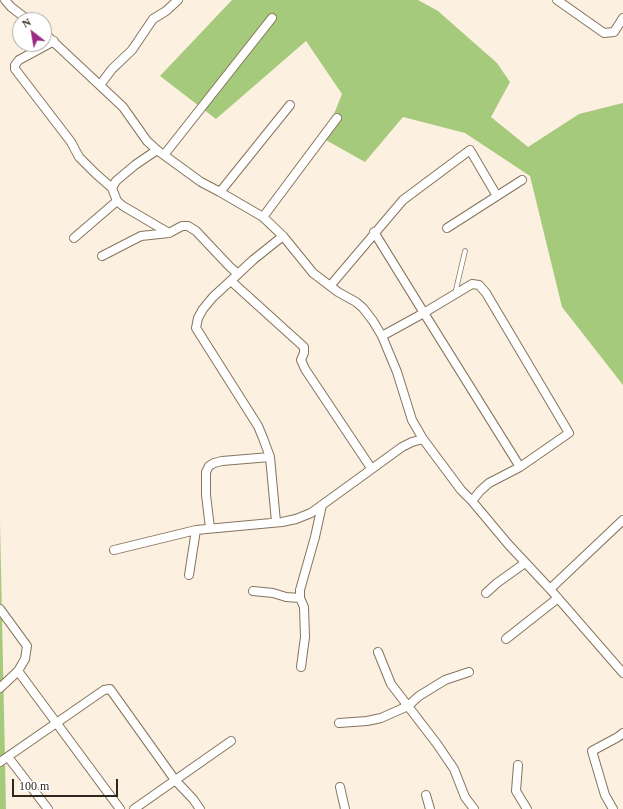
<!DOCTYPE html>
<html>
<head>
<meta charset="utf-8">
<style>
  body { margin:0 }
  #map { position:relative; width:623px; height:809px; overflow:hidden; background:#fcf0e0; font-family:"Times New Roman",serif }
  canvas { display:block }
  .north { position:absolute; left:12px; top:12px; width:40px; height:40px; box-sizing:border-box; background:#fff; border:1px solid #aba9a5; border-radius:50%; rotate:329deg; font-size:11px; font-weight:700; line-height:16px; text-align:center; color:#2e271d }
  .north::after { content:''; display:block; margin:auto; width:14px; height:18px; background:#9d2984; clip-path:polygon(50% 0,100% 100%,50% 72%,0 100%) }
  .scale { position:absolute; left:12px; top:779px; width:106px; height:18px; box-sizing:border-box; border:2px solid #2e271d; border-top:0; padding-left:5px; font-size:12px; line-height:14px; white-space:nowrap; color:#2e271d; -webkit-text-stroke:3px #fff; paint-order:stroke }
</style>
</head>
<body>
<div id="map">
<canvas width="623" height="809"></canvas>
<div class="north">N</div>
<div class="scale">100 m</div>
</div>
<script>
const context = document.querySelector('canvas').getContext('2d');
context.lineJoin = 'round';
function fillPath(path, color) { context.fillStyle = color; context.fill(path, 'evenodd'); }
const toPath = rows => new Path2D(rows.map(r => 'M' + r).join(''));
function stroke(path, color, width, dash) { context.strokeStyle = color; context.lineWidth = width; context.lineCap = dash ? 'butt' : 'round'; context.setLineDash(dash || []); context.stroke(path); }
fillPath(toPath([
  [232,0,418,0,438,11,497,63,510,82,491,117,528,147,579,114,623,103,623,385,562,307,530,176,465,133,403,117,365,162,324,139,342,94,306,41,216,119,160,76],
  [0,521,6,809,0,809]
]), '#a6ca7b');
const lane = toPath([
  [455,294,465,251]
]);
const street = toPath([
  [5,0,11,7,28,20],
  [557,0,604,33,614,32,623,18],
  [44,33,123,107,147,141,157,150,201,182,220,192,263,217,283,236,313,273,338,292,356,302,363,308,373,321,382,336,397,372,412,420,423,439,461,490,472,501,508,544,550,589,623,673],
  [54,41,19,60,15,65,15,69,71,142,79,157,96,174,112,188],
  [100,85,112,69,132,50,153,19,166,11,178,0],
  [157,150,135,165,116,181,112,188,117,201,123,206,169,233],
  [164,155,272,18],
  [220,192,290,105],
  [263,217,337,118],
  [447,228,522,180],
  [374,232,424,313,520,467],
  [74,238,117,201],
  [102,256,141,236,169,233,182,226,188,226,196,231,230,267,238,274,253,260,283,236],
  [238,274,213,297,203,309,198,318,196,328,258,426,263,438,270,457,276,522],
  [231,281,304,347,304,353,301,360,305,369,371,468],
  [330,286,403,200,470,150,497,196],
  [382,336,422,314,472,284,479,285,486,293,569,433,520,467,489,483,480,491,472,501],
  [210,528,206,495,206,472,209,466,214,463,222,461,270,457],
  [114,550,196,530,282,522,296,519,311,513,402,447,412,442,423,439],
  [189,575,196,530],
  [550,589,623,520],
  [253,591,273,593,286,597,300,598],
  [486,593,497,583,525,563],
  [0,609,27,646,25,659,18,671,120,809],
  [506,639,558,598],
  [378,652,391,684,437,744,454,769,465,797,474,809],
  [301,667,305,637,304,607,300,598,300,590,315,537,322,505],
  [0,688,18,671],
  [339,723,367,721,381,718,408,706,419,696,445,680,469,672],
  [8,757,48,809],
  [0,762,104,690,110,689,175,780,193,799,200,809],
  [518,765,516,791,527,809],
  [340,787,345,809],
  [426,795,430,809],
  [134,809,231,741],
  [613,809,605,795,592,751,618,737,623,733]
]);
stroke(lane, '#86745c', 5.5);
stroke(street, '#86745c', 10);
stroke(lane, '#fff', 4);
stroke(street, '#fff', 8);
</script>
</body>
</html>
